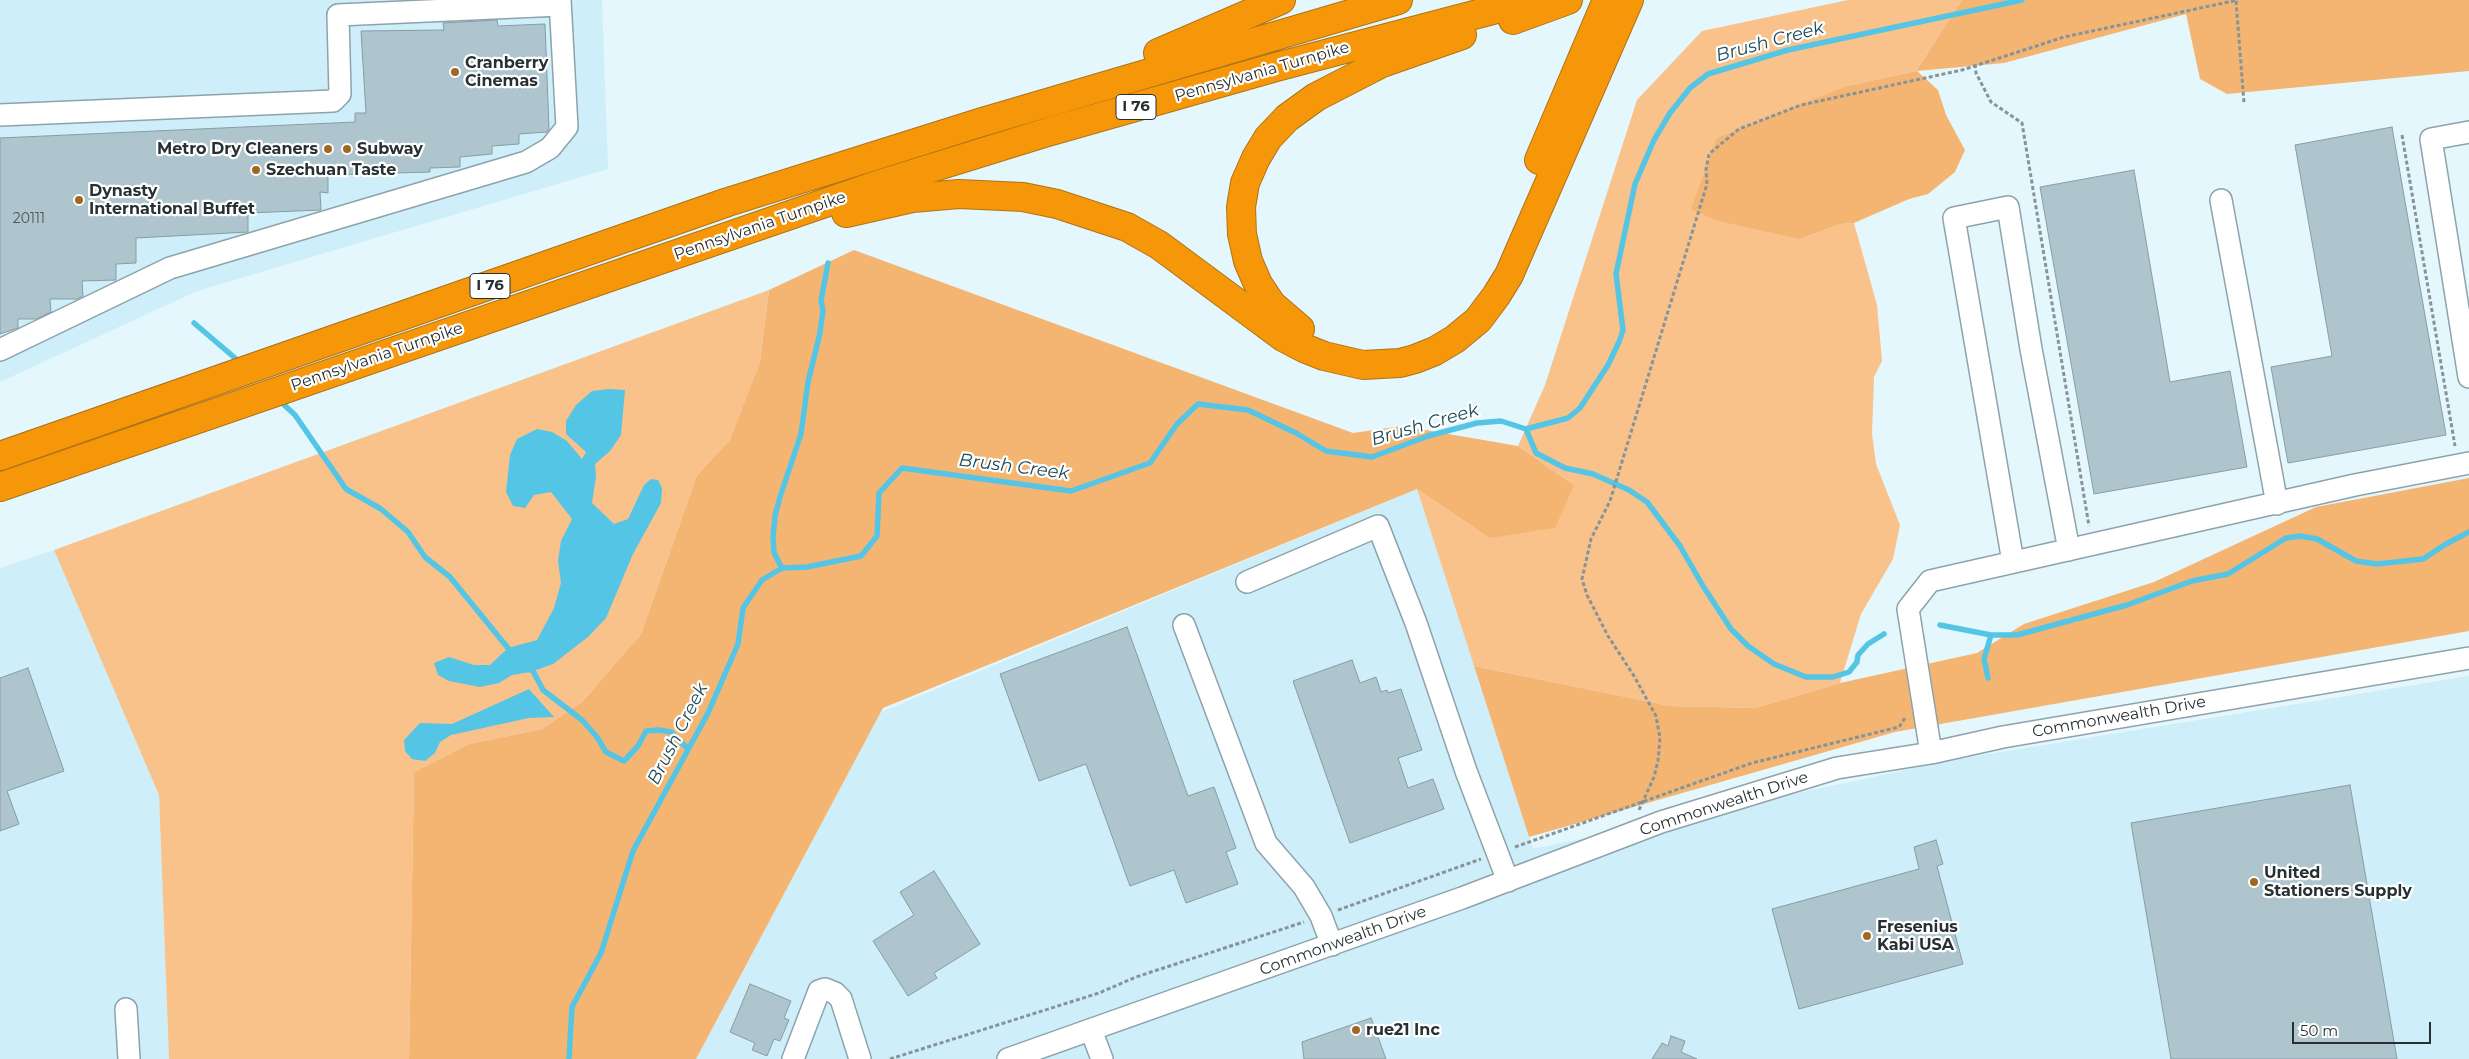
<!DOCTYPE html>
<html>
<head>
<meta charset="utf-8">
<style>
  body { margin:0 }
  #map { position:relative; width:2469px; height:1059px; overflow:hidden; background:#e4f7fd; font-family:Montserrat,sans-serif }
  canvas { display:block }
  .scale { position:absolute; left:2292px; top:1022px; width:139px; height:22px; box-sizing:border-box; border:2px solid #273033; border-top:0; padding-left:6px; font-size:15px; line-height:18px; white-space:nowrap; color:#273033; -webkit-text-stroke:4px #fff; paint-order:stroke }
</style>
</head>
<body>
<div id="map">
<canvas width="2469" height="1059"></canvas>
<div class="scale">50 m</div>
</div>
<script>
const context = document.querySelector('canvas').getContext('2d');
context.lineJoin = 'round';
function fillPath(path, color) { context.fillStyle = color; context.fill(path, 'evenodd'); }
const toPath = rows => new Path2D(rows.map(r => 'M' + r).join(''));
function stroke(path, color, width, dash) { context.strokeStyle = color; context.lineWidth = width; context.lineCap = dash ? 'butt' : 'round'; context.setLineDash(dash || []); context.stroke(path); }
function write(font, color, halo, rows, align = 'center') {
  context.font = font + ' Montserrat,sans-serif'; context.lineWidth = 4.5; context.setLineDash([]); context.textBaseline = 'middle'; context.strokeStyle = halo; context.fillStyle = color; for (const [text, x, y, turn = 0] of rows) {
    context.save(); context.translate(x, y); context.rotate((+turn || 0) * Math.PI / 180); context.textAlign = isNaN(turn) ? turn : align; if (halo) context.strokeText(text, 0, 0); context.fillText(text, 0, 0); context.restore();
  }
}
fillPath(toPath([
  [0,0,602,0,608,169,197,291,0,382],
  [1417,489,1533,849,1958,759,2469,676,2469,1059,696,1059,881,712],
  [54,550,159,795,169,1059,0,1059,0,568]
]), '#ceeef9');
fillPath(toPath([
  [1848,0,1962,0,1916,71,1847,86,1800,239,1841,224,1854,223,1877,305,1882,361,1874,377,1872,434,1876,464,1900,525,1893,559,1861,614,1840,683,1755,708,1670,706,1474,666,1417,489,1489,538,1574,485,1518,446,1545,385,1637,100,1702,31],
  [769,290,760,362,729,441,697,475,641,634,583,701,542,729,469,744,414,772,409,1059,169,1059,159,795,54,550]
]), '#f9c28a');
fillPath(toPath([
  [1962,0,2469,0,2469,71,2227,94,2200,79,2186,14,2004,63,1917,71,1938,90,1946,115,1965,150,1955,172,1928,194,1909,199,1854,223,1841,224,1800,239,1718,221,1691,209,1717,138,1847,86,1916,71],
  [854,250,1353,433,1402,426,1518,446,1574,485,1555,528,1489,538,1417,489,883,708,696,1059,409,1059,414,772,469,744,542,729,583,701,641,634,697,475,729,441,760,362,769,290],
  [2469,478,2469,631,1895,732,1529,837,1474,666,1670,706,1755,708,1840,683,1977,653,2024,624,2154,582,2316,507]
]), '#f4b573');
fillPath(toPath([
  [609,389,625,390,621,435,610,451,595,464,596,476,592,503,614,524,628,519,644,485,651,479,658,480,662,488,661,503,633,554,606,618,588,637,553,664,531,672,512,675,499,683,480,687,449,681,438,675,434,663,449,657,474,665,490,665,508,648,537,640,554,608,561,583,558,561,561,541,572,519,551,492,534,495,525,508,513,506,506,492,510,455,517,439,537,429,552,432,567,441,582,459,586,452,566,434,566,421,576,405,592,391],
  [529,689,554,717,529,718,451,735,440,742,435,753,425,761,412,759,405,751,404,740,420,723,452,724]
]), '#55c5e6');
stroke(toPath([
  [194,323,242,364],
  [279,400,295,415,346,489,381,509,408,532,425,557,450,577,512,653],
  [1526,429,1536,453,1565,468,1593,474,1629,490,1647,502,1680,546,1703,586,1731,629,1748,646,1774,664,1806,677,1833,677,1849,672,1857,662,1858,655,1868,644,1884,634],
  [782,568,774,553,773,537,775,516,780,497,801,434,808,382,820,333,823,310,821,301,828,263],
  [1940,625,1991,635,2017,635,2127,605,2192,581,2228,574,2286,538,2300,536,2317,539,2356,561,2377,564,2423,559,2446,544,2469,532],
  [527,668,533,671,543,690,582,720,597,737,606,752,624,761,638,746,646,731,659,730,671,732,688,749],
  [1988,678,1984,659,1991,635],
  [569,1059,572,1007,601,953,633,851,708,713,738,644,743,608,762,580,782,568,807,567,861,556,877,536,879,493,902,468,1071,491,1150,463,1177,424,1198,404,1248,410,1296,433,1326,451,1372,457,1428,436,1477,423,1501,421,1526,429,1568,418,1580,408,1608,365,1619,342,1623,330,1616,274,1635,184,1654,140,1670,113,1690,88,1708,74,1788,50,2022,0]
]), '#55c5e6', 5.5);
const building = toPath([
  [497,20,498,26,545,24,549,129,547,132,519,134,519,144,492,146,492,154,460,157,460,167,430,168,430,172,328,175,328,193,320,192,321,210,248,213,248,232,136,238,136,263,116,264,116,280,82,281,83,296,77,299,50,299,51,312,36,319,18,319,18,328,0,334,0,138,355,122,355,113,366,113,361,31,444,30,443,23,497,20],
  [2392,127,2446,435,2288,463,2271,367,2332,356,2295,145,2392,127],
  [2134,170,2170,382,2230,371,2247,467,2094,494,2040,187,2134,170],
  [1127,627,1188,796,1214,787,1236,848,1226,852,1238,884,1186,903,1174,870,1130,886,1086,764,1039,781,1000,674,1127,627],
  [1352,660,1360,683,1376,677,1381,692,1387,690,1388,693,1401,689,1422,750,1398,758,1408,788,1433,779,1444,809,1350,843,1293,681,1352,660],
  [28,668,64,771,7,791,19,824,0,831,0,678,28,668],
  [2350,785,2397,1059,2171,1059,2131,823,2350,785],
  [1936,840,1943,864,1937,866,1963,964,1799,1009,1772,909,1919,869,1914,847,1936,840],
  [934,871,980,944,934,973,937,978,908,996,873,941,914,915,900,892,934,871],
  [750,984,791,1001,784,1018,789,1020,780,1041,774,1039,767,1056,752,1050,755,1043,730,1032,750,984],
  [1371,1018,1386,1059,1304,1059,1302,1042,1371,1018],
  [1671,1036,1685,1041,1681,1052,1697,1059,1652,1059,1662,1043,1668,1046,1671,1036]
]);
fillPath(building, '#afc5cd');
stroke(building, '#879da5', 1);
const minor = toPath([
  [0,115,333,101,340,94,338,15,560,5],
  [2469,132,2431,139,2469,377],
  [2221,200,2277,504],
  [0,350,170,268,526,162,550,148,567,127,560,0],
  [2013,562,1954,218,2008,207,2031,349,2069,550],
  [1247,582,1378,526,1416,623,1466,771,1508,881],
  [1184,625,1266,843,1304,887,1321,916,1332,945],
  [1931,753,1908,609,1930,581,2355,485,2469,463],
  [126,1009,129,1059],
  [1091,1030,1102,1059],
  [793,1059,819,991,825,989,835,993,841,999,860,1059],
  [1008,1059,1462,898,1661,822,1837,768,1931,753,2003,737,2469,658]
]);
const highway = toPath([
  [1513,20,1568,0],
  [1158,53,1281,0],
  [1539,160,1607,0],
  [846,213,912,198,959,194,1023,197,1057,204,1127,227,1159,245,1283,337,1304,348,1324,356,1363,365,1400,363,1415,359,1435,351,1455,339,1478,320,1496,296,1509,275,1629,0],
  [1300,329,1272,305,1258,284,1248,261,1242,234,1241,207,1245,183,1256,158,1268,138,1287,118,1316,97,1382,63,1462,35],
  [0,456,728,202,982,122,1398,0],
  [0,487,883,183,1051,131,1276,67,1531,0]
]);
stroke(minor, '#8da3ab', 24);
stroke(highway, '#ae7318', 30);
stroke(toPath([
  [2236,1,2244,103],
  [1975,64,1976,73,1991,102,2022,123,2089,526],
  [2402,135,2455,446],
  [1639,810,1654,777,1658,761,1660,738,1656,716,1634,676,1608,636,1587,595,1582,579,1591,539,1610,501,1707,184,1706,169,1709,154,1739,129,1801,105,1962,70,2064,37,2238,0],
  [1515,847,1752,763,1899,727,1905,718],
  [1338,910,1481,859],
  [890,1059,1099,993,1136,977,1304,922]
]), '#869499', 3, [4, 2.5]);
stroke(minor, '#fff', 21);
stroke(highway, '#f69709', 28);
for (const [x, y, r, color] of [
  [455,72,5,"#9f6724"],
  [328,149,5,"#9f6724"],
  [347,149,5,"#9f6724"],
  [256,170,5,"#9f6724"],
  [79,200,5,"#9f6724"],
  [2254,882,5,"#9f6724"],
  [1867,936,5,"#9f6724"],
  [1356,1030,5,"#9f6724"]
]) { const dot = new Path2D(); dot.arc(x, y, r, 0, 2 * Math.PI); context.fillStyle = color; context.fill(dot); stroke(dot, '#fff', 2); }
write('14px', '#49555a', null, [
  ["20111",29,219]
]);
for (const [x, y, w] of [
  [1136,107,40],
  [490,286,40]
]) { const box = new Path2D(); box.roundRect(x - w / 2, y - 12.5, w, 25, 4); context.fillStyle = '#fff'; context.fill(box); stroke(box, '#273033', 1); }
write('bold 15px', '#273033', null, [
  ["I 76",1136,107],
  ["I 76",490,286]
]);
write('bold 16px', '#273033', '#fff', [
  ["Cranberry",465,63],
  ["Cinemas",465,81],
  ["Metro Dry Cleaners",318,149,"right"],
  ["Subway",357,149],
  ["Szechuan Taste",266,170],
  ["Dynasty",89,191],
  ["International Buffet",89,209],
  ["United",2264,873],
  ["Stationers Supply",2264,891],
  ["Fresenius",1877,927],
  ["Kabi USA",1877,945],
  ["rue21 Inc",1366,1030]
], 'left');
write('16px', '#273033', '#fff', [
  ["Pennsylvania Turnpike",1262,72,-16],
  ["Pennsylvania Turnpike",760,226,-19],
  ["Pennsylvania Turnpike",377,357,-19],
  ["Commonwealth Drive",2119,717,-10],
  ["Commonwealth Drive",1724,804,-18],
  ["Commonwealth Drive",1343,941,-20]
]);
write('italic 18px', '#1b4b5a', '#fff', [
  ["Brush Creek",1770,42,-15],
  ["Brush Creek",1425,425,-16],
  ["Brush Creek",1014,467,7],
  ["Brush Creek",678,734,-63]
]);
</script>
</body>
</html>
